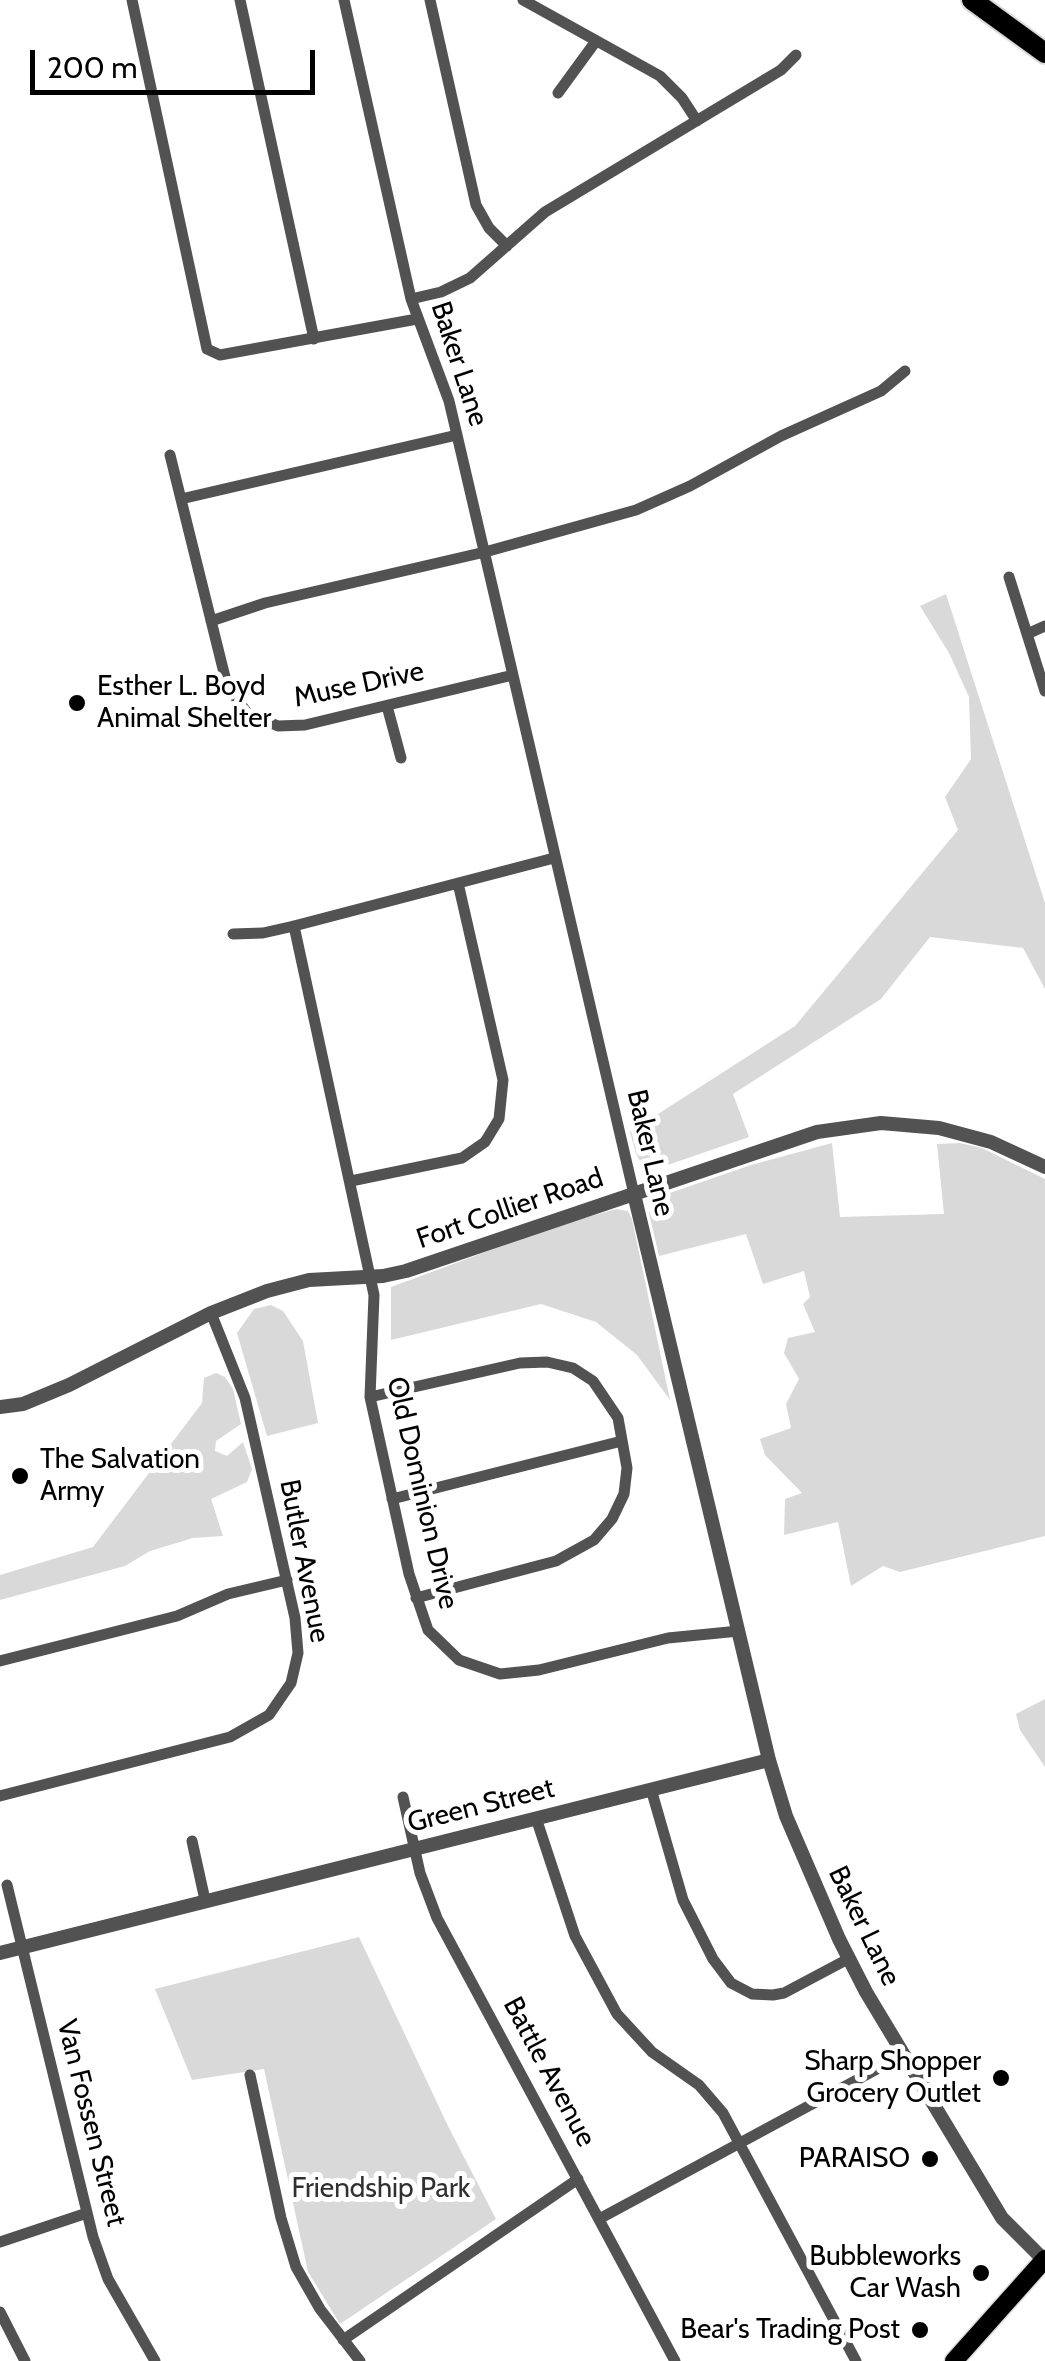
<!DOCTYPE html>
<html>
<head>
<meta charset="utf-8">
<style>
  body { margin:0 }
  #map { position:relative; width:1045px; height:2361px; overflow:hidden; background:#fff; font-family:Cabin,sans-serif }
  canvas { display:block }
  .scale { position:absolute; left:30px; top:50px; width:285px; height:45px; box-sizing:border-box; border:5px solid #000; border-top:0; padding-left:12px; font-size:30px; line-height:35px; white-space:nowrap; color:#000; -webkit-text-stroke:8px #fff; paint-order:stroke }
</style>
</head>
<body>
<div id="map">
<canvas width="1045" height="2361"></canvas>
<div class="scale">200 m</div>
</div>
<script>
const context = document.querySelector('canvas').getContext('2d');
context.lineJoin = 'round';
function fillPath(path, color) { context.fillStyle = color; context.fill(path, 'evenodd'); }
const toPath = rows => new Path2D(rows.map(r => 'M' + r).join(''));
function stroke(path, color, width, dash) { context.strokeStyle = color; context.lineWidth = width; context.lineCap = dash ? 'butt' : 'round'; context.setLineDash(dash || []); context.stroke(path); }
function write(font, color, halo, rows, align = 'center') {
  context.font = font + ' Cabin,sans-serif'; context.lineWidth = 10; context.setLineDash([]); context.textBaseline = 'middle'; context.strokeStyle = halo; context.fillStyle = color; for (const [text, x, y, turn = 0] of rows) {
    context.save(); context.translate(x, y); context.rotate((+turn || 0) * Math.PI / 180); context.textAlign = isNaN(turn) ? turn : align; if (halo) context.strokeText(text, 0, 0); context.fillText(text, 0, 0); context.restore();
  }
}
fillPath(toPath([
  [946,594,1045,903,1045,989,1023,948,930,937,881,999,733,1094,749,1137,656,1169,648,1168,642,1164,636,1154,630,1132,795,1026,958,830,945,797,971,759,969,697,949,653,920,606],
  [832,1143,840,1217,944,1214,937,1144,960,1143,982,1148,1045,1179,1045,1536,900,1572,883,1566,851,1586,838,1522,784,1535,785,1499,802,1493,765,1455,760,1439,791,1428,786,1404,799,1379,784,1353,788,1338,815,1332,803,1304,810,1297,804,1271,763,1284,746,1234,659,1256,649,1213,652,1204,664,1195,751,1165],
  [616,1209,628,1211,632,1219,670,1400,637,1355,596,1322,541,1304,391,1340,391,1287,556,1226],
  [271,1305,283,1311,303,1341,318,1423,267,1436,237,1333,254,1309],
  [216,1373,225,1377,233,1389,241,1424,216,1441,215,1451,227,1456,243,1442,252,1469,247,1482,211,1499,223,1536,193,1538,150,1551,125,1566,0,1600,0,1575,93,1547,202,1403,204,1378],
  [1045,1699,1045,1767,1020,1730,1016,1714],
  [359,1937,448,2126,496,2219,340,2324,308,2272,264,2069,192,2080,155,1989]
]), '#d9d9d9');
const primary = toPath([
  [954,2361,1045,2259]
]);
const motorway = toPath([
  [972,0,1045,53]
]);
stroke(primary, '#dbdbdb', 21);
stroke(motorway, '#dbdbdb', 24);
stroke(toPath([
  [132,0,207,349,220,355,417,319],
  [240,0,314,339],
  [344,0,411,299,449,401,457,435,634,1194],
  [430,0,476,205,489,228,507,246],
  [523,0,660,76,682,98,697,121],
  [558,93,596,41],
  [411,299,441,292,470,278,545,212,781,70,796,55],
  [170,455,227,685,247,713,278,726,305,725,513,675],
  [181,499,457,435],
  [1009,577,1045,691],
  [211,621,265,603,485,552,636,510,690,486,781,436,881,391,905,371],
  [1027,634,1045,626],
  [387,706,401,758],
  [294,926,374,1295,370,1397,409,1574,428,1630,459,1660,500,1674,539,1670,668,1638,739,1631],
  [233,934,263,933,294,926,554,858],
  [351,1181,462,1158,485,1142,499,1119,503,1080,458,883],
  [370,1397,520,1363,547,1362,573,1368,593,1381,618,1418,627,1468,624,1494,612,1519,594,1540,556,1561,416,1598],
  [392,1499,622,1441],
  [0,1661,177,1616,228,1594,287,1580],
  [651,1789,683,1900,713,1959,731,1983,752,1994,773,1995,784,1993,848,1959],
  [0,1796,230,1737,269,1715,291,1683,298,1653,295,1618,245,1398,211,1313],
  [403,1797,420,1873,437,1918,675,2361],
  [536,1818,575,1936,617,2014,652,2052,699,2085,723,2113,856,2361],
  [192,1841,205,1900],
  [7,1885,93,2237,108,2279,155,2361],
  [250,2075,281,2218,296,2267,320,2309,360,2361],
  [599,2219,903,2055],
  [0,2242,87,2213],
  [0,2312,25,2361],
  [343,2340,578,2179]
]), '#525252', 11);
stroke(toPath([
  [634,1194,769,1760,786,1816,839,1939,866,1992,1002,2218,1044,2260],
  [0,1407,23,1404,69,1385,211,1313,267,1291,309,1280,383,1276,406,1271,817,1132,881,1123,939,1128,991,1142,1045,1167],
  [0,1953,769,1760]
]), '#525252', 14);
stroke(primary, '#000', 18);
stroke(motorway, '#000', 20);
for (const [x, y, r, color] of [
  [77,703,10,"#000"],
  [20,1476,10,"#000"],
  [1001,2078,10,"#000"],
  [930,2159,10,"#000"],
  [981,2273,10,"#000"],
  [920,2330,10,"#000"]
]) { const dot = new Path2D(); dot.arc(x, y, r, 0, 2 * Math.PI); context.fillStyle = color; context.fill(dot); stroke(dot, '#fff', 4); }
write('28px', '#000', '#fff', [
  ["Baker Lane",459,364,72],
  ["Muse Drive",359,685,-12],
  ["Baker Lane",650,1153,77],
  ["Fort Collier Road",510,1209,-19],
  ["Old Dominion Drive",422,1493,77],
  ["Butler Avenue",304,1561,79],
  ["Green Street",481,1806,-14],
  ["Baker Lane",864,1926,64],
  ["Battle Avenue",549,2072,62],
  ["Van Fossen Street",91,2123,76]
]);
write('28px', '#000', '#fff', [
  ["Esther L. Boyd",97,687,"left"],
  ["Animal Shelter",97,719,"left"],
  ["The Salvation",40,1460,"left"],
  ["Army",40,1492,"left"],
  ["Sharp Shopper",981,2062],
  ["Grocery Outlet",981,2094],
  ["PARAISO",910,2159],
  ["Bubbleworks",961,2257],
  ["Car Wash",961,2289],
  ["Bear's Trading Post",900,2330]
], 'right');
write('28px', '#303030', '#fff', [
  ["Friendship Park",381,2189]
]);
</script>
</body>
</html>
